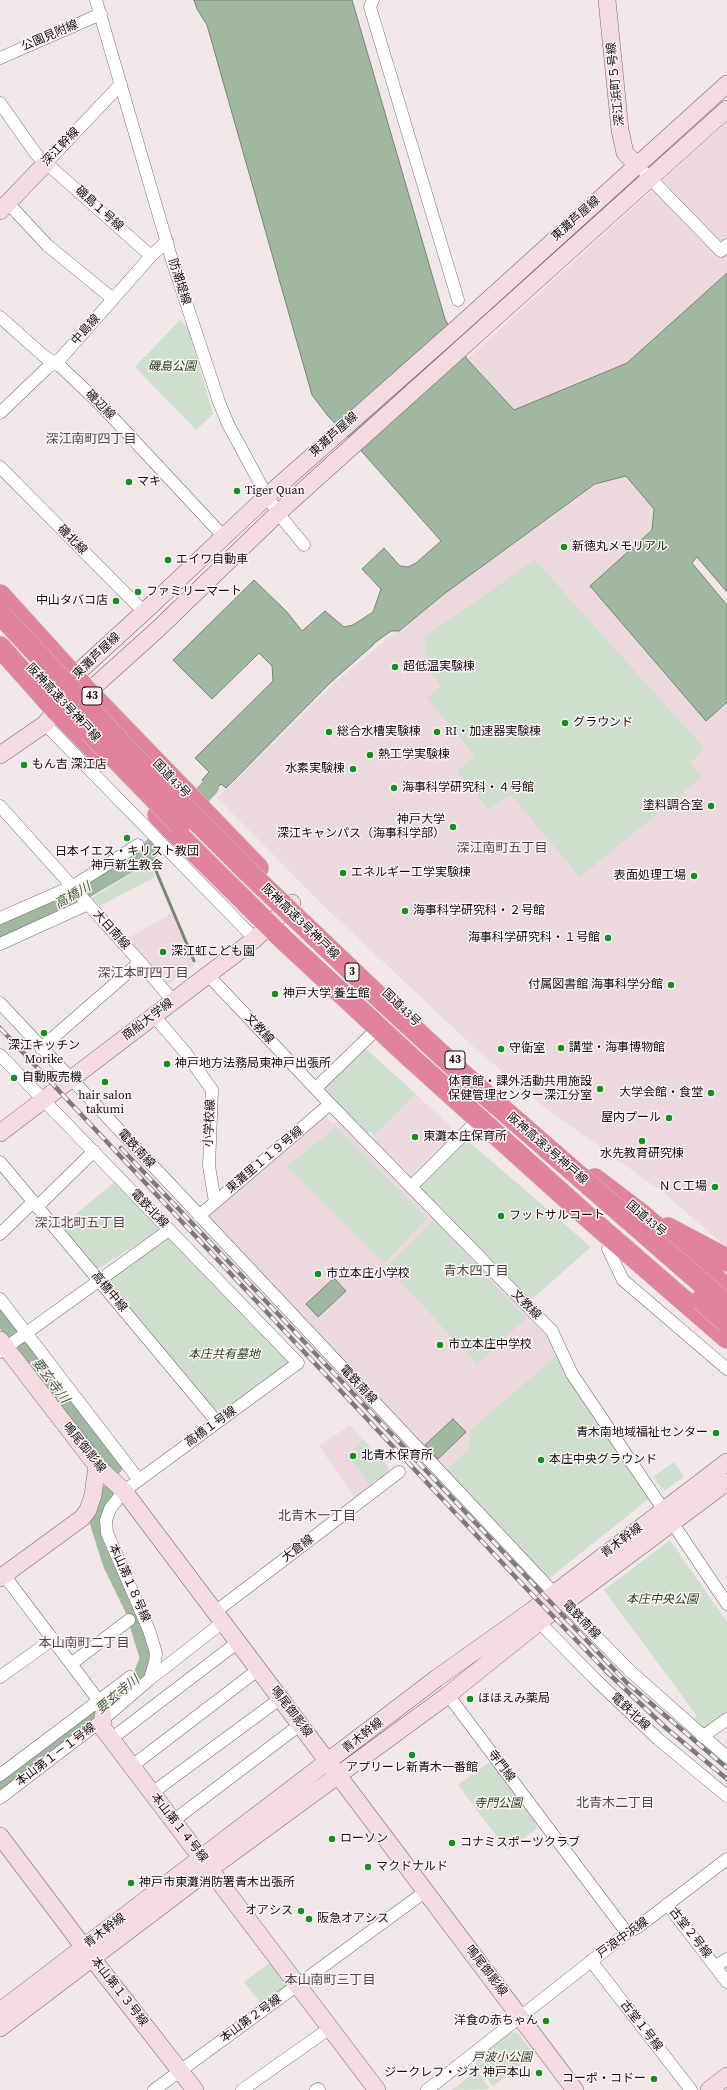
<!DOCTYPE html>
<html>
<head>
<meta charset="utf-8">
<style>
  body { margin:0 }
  canvas { display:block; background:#f1e7e9 }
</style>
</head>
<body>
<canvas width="727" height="2090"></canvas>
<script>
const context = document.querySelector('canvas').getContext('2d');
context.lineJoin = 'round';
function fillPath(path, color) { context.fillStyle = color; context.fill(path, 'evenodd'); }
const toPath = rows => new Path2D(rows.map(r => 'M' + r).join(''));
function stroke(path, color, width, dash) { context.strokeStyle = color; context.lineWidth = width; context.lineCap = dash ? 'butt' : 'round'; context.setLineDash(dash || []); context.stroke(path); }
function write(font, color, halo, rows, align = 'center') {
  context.font = font + ' "Source Serif 4","Noto Sans JP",serif'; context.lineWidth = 3; context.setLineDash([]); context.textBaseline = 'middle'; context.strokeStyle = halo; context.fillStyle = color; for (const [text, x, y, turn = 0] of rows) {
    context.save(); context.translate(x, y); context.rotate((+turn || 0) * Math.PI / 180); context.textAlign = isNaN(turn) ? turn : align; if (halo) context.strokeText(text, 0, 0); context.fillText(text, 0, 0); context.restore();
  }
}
fillPath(toPath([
  [727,122,727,273,627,363,514,410,467,359],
  [627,475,655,508,653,528,592,584,706,719,727,701,727,1248,665,1194,544,1107,476,1049,327,909,217,798,334,684,420,611,596,485],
  [172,913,194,966,168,985,127,939],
  [416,1094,459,1135,413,1180,372,1138],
  [324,1114,333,1124,339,1118,548,1334,557,1355,471,1429,468,1449,445,1471,204,1216],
  [350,1425,389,1467,389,1472,355,1498,319,1446]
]), '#ebd9dd');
fillPath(toPath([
  [180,320,188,328,213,414,196,430,135,367],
  [535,560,705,749,690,762,702,777,580,877,510,794,489,810,457,771,475,756,427,698,441,686,425,666,425,636],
  [150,862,155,877,100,906,92,898],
  [365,1048,416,1094,374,1136,370,1131,367,1133,327,1093,325,1085],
  [336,1127,427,1218,384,1263,287,1166],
  [466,1139,591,1247,530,1301,418,1185],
  [117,1180,158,1222,158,1231,96,1270,60,1227],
  [434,1220,526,1318,477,1364,386,1266],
  [172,1236,291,1361,226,1409,214,1410,108,1285,106,1279,166,1238],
  [557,1355,569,1378,650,1498,547,1580,445,1471,468,1449,471,1429],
  [363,1440,387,1466,387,1472,369,1485,351,1458,359,1452,355,1447],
  [674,1462,684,1477,664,1491,653,1477],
  [670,1540,727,1622,727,1713,705,1729,697,1726,691,1721,697,1716,604,1590],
  [489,1762,493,1764,537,1823,536,1829,507,1850,458,1785],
  [272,1961,286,1980,286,1988,262,2005,244,1982],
  [510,2032,518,2033,534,2054,493,2086,473,2060],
  [477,2070,490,2089,452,2090]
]), '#cedfcd');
const water = toPath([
  [194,0,352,0,445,319,467,359,514,410,627,363,727,273,727,592,697,557,692,563,727,605,727,702,706,721,590,586,652,530,654,509,626,476,595,484,444,594,399,631,391,631,373,644,373,645,330,683,226,788,221,784,214,791,202,780,209,772,195,758,273,681,272,666,259,653,212,699,173,660,254,580,287,612,302,631,325,611,344,627,353,625,373,612,381,589,362,569,384,548,400,566,408,567,416,563,441,541,364,454,328,416,312,395,207,25,197,9,194,0],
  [334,1278,346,1291,318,1317,306,1304,334,1278],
  [453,1419,466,1432,438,1459,425,1445,453,1419]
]);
fillPath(water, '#a1b8a0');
stroke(water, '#768574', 1);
stroke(toPath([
  [148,852,194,961]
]), '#768574', 3);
stroke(toPath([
  [0,931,54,908,147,853,210,787],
  [0,1314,102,1447,114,1466],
  [0,1787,93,1719,141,1679,149,1658,134,1609,112,1564,99,1523,106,1495]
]), '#a1b8a0', 18);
const street = toPath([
  [96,0,171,257,219,402,228,424,267,496,278,513,304,545],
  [373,0,370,7,458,300],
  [0,58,101,14],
  [0,103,36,154,151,256],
  [47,162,121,84],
  [645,173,721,251,727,245],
  [8,203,47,245,113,299],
  [0,317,45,357,60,366,100,404,224,537],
  [0,413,47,368,61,358,151,256,167,241],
  [0,467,144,612],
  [45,724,255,939],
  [0,806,140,962,173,1001],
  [0,918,73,886,138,845],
  [0,944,88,904],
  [208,975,330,1104,552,1331,572,1374,727,1604],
  [0,1003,554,1593,629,1670,727,1757],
  [154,1016,185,1052,212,1090,209,1166,215,1202],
  [41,1048,140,962],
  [0,1055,298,1363,124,1491,110,1509,106,1520,107,1533,149,1630,156,1653,155,1662,150,1679],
  [316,1088,378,1028],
  [0,1162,217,1422],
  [411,1187,479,1119],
  [37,1207,94,1151],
  [199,1216,330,1104],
  [0,1234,33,1202],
  [608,1249,623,1280,727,1369],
  [0,1299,139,1480],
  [0,1352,169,1230],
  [4,1575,99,1701,103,1716],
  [215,1612,399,1472],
  [539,1622,596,1680,658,1739,727,1796],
  [71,1664,129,1620],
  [0,1677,53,1639],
  [448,1695,627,1933],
  [702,1737,727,1719],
  [111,1739,238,1642],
  [132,1766,259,1669],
  [0,1775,130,1677],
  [152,1793,281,1698],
  [0,1798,102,1720,150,1679,223,1622],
  [173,1821,301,1724],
  [667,1904,727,1982],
  [591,1961,691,2090],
  [716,1966,727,1959],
  [154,2090,426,1891],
  [242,2090,330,2028],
  [316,2090,318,2089,319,2090],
  [427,2090,627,1933,638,1927,727,1859]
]);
const secondary = toPath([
  [607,0,620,130,625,153,636,164],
  [0,211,47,162],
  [77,698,88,692,158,629,278,513,727,109],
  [0,755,45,724,56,710,74,676,144,612,267,496,456,329,727,84],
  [0,1133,255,939,292,903],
  [0,1340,97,1466,124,1491,575,2090],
  [0,1578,82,1518,88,1510,93,1495,97,1466],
  [103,1716,102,1727,377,2090],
  [0,1836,92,1958,195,2090],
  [0,2011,437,1678,530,1612,727,1462],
  [0,2028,210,1869,448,1695,539,1622,727,1482],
  [709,2090,727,2076]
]);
const highway = toPath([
  [0,595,88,692,258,868],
  [0,647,56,710,100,755],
  [158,815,284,940,410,1057,591,1220,727,1338],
  [595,1179,641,1214,727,1289],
  [668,1228,719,1255,727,1261]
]);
stroke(street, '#776e70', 13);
stroke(secondary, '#776e70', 18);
stroke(highway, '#c6c5c5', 22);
stroke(street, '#fff', 12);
stroke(secondary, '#f6dae2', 17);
stroke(highway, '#e2839e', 21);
const rail = toPath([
  [0,1028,523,1585,606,1671,666,1728,727,1779],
  [121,1148,627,1683,727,1768]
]);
stroke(rail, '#7f797a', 4.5);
stroke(rail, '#fef4f6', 3, [9]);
const highwayBridge = toPath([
  [0,614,147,771,247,871,381,999,471,1082,727,1305],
  [89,731,180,825],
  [701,1300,727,1323]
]);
stroke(highwayBridge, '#c6c5c5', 22, []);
stroke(highwayBridge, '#e2839e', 21);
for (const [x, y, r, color] of [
  [129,482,4,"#11901e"],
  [237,491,4,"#11901e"],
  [564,547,4,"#11901e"],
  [168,560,4,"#11901e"],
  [138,592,4,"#11901e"],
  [116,601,4,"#11901e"],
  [395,667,4,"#11901e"],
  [565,723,4,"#11901e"],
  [329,732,4,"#11901e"],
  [437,732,4,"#11901e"],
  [370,755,4,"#11901e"],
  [24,765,4,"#11901e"],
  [353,769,4,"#11901e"],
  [394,788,4,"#11901e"],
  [711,806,4,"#11901e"],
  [453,827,4,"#11901e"],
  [127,838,4,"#11901e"],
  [343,873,4,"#11901e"],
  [694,876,4,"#11901e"],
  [405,911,4,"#11901e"],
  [608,938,4,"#11901e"],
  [163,952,4,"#11901e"],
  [671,985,4,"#11901e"],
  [275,994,4,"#11901e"],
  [44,1033,4,"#11901e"],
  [561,1048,4,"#11901e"],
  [501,1049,4,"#11901e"],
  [167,1064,4,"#11901e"],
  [14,1078,4,"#11901e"],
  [105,1082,4,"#11901e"],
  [600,1089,4,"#11901e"],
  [711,1093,4,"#11901e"],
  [669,1118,4,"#11901e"],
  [415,1137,4,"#11901e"],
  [642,1141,4,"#11901e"],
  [715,1187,4,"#11901e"],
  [501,1216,4,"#11901e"],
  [318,1274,4,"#11901e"],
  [440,1345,4,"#11901e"],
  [716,1433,4,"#11901e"],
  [353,1456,4,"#11901e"],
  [541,1460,4,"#11901e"],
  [470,1699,4,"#11901e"],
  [412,1755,4,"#11901e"],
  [332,1839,4,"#11901e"],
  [452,1843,4,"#11901e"],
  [368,1867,4,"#11901e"],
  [131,1883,4,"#11901e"],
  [301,1911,4,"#11901e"],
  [309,1919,4,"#11901e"],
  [546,2021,4,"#11901e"],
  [539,2073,4,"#11901e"],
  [654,2079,4,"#11901e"]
]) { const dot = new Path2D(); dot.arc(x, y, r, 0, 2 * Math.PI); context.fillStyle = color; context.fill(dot); stroke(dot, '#fef4f6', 1.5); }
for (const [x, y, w] of [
  [92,696,20],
  [352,972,14],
  [455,1060,20]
]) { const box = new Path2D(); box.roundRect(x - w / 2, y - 9, w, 18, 3); context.fillStyle = '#fef4f6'; context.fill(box); stroke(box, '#110e0f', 1); }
write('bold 11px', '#110e0f', null, [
  ["43",92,696],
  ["3",352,972],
  ["43",455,1060]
]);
write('12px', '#110e0f', '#fef4f6', [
  ["公園見附線",50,36,-23],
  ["深江浜町５号線",616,84,-96],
  ["深江幹線",61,147,-46],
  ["磯島１号線",99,209,42],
  ["東灘芦屋線",576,219,-42],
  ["防潮堤線",179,282,72],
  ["中島線",86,330,-48],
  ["磯辺線",100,405,45],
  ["東灘芦屋線",334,435,-42],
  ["磯北線",72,540,45],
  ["東灘芦屋線",97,656,-44],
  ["阪神高速3号神戸線",63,703,47],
  ["国道43号",171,779,46],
  ["阪神高速3号神戸線",300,922,44],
  ["大日南線",111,930,48],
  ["国道43号",401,1008,44],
  ["商船大学線",148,1020,-37],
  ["文教線",259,1029,47],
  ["小学校線",210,1123,-87],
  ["電鉄南線",136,1149,47],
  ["阪神高速3号神戸線",547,1149,41],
  ["東灘里１１９号線",265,1160,-40],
  ["電鉄北線",149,1209,46],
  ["国道43号",646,1219,40],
  ["高橋中線",109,1292,50],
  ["文教線",526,1305,45],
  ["電鉄南線",358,1385,47],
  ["高橋１号線",211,1427,-36],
  ["鳴尾御影線",84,1448,51],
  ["青木幹線",622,1541,-37],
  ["大倉線",298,1549,-37],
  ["本山第１８号線",129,1583,66],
  ["電鉄南線",581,1620,46],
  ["鳴尾御影線",291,1712,53],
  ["電鉄北線",630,1712,43],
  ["青木幹線",363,1736,-38],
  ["本山第１－１号線",56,1755,-37],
  ["寺門線",501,1766,53],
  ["本山第１４号線",179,1828,52],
  ["青木幹線",105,1931,-37],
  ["古堂２号線",690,1933,52],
  ["戸浪中浜線",623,1938,-36],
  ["鳴尾御影線",486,1971,53],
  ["本山第１３号線",119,1992,52],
  ["本山第２号線",251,2019,-36],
  ["古堂１号線",641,2026,52]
]);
write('italic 12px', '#1f421f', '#fef4f6', [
  ["磯島公園",172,367],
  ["本庄共有墓地",224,1355],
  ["本庄中央公園",662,1600],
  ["寺門公園",498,1804],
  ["戸波小公園",502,2058]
]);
write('12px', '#110e0f', '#fef4f6', [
  ["マキ",137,482],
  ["Tiger Quan",245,491],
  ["新徳丸メモリアル",572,547],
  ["エイワ自動車",176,560],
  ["ファミリーマート",146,592],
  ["中山タバコ店",108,601,"right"],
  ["超低温実験棟",403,667],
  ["グラウンド",573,723],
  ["総合水槽実験棟",337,732],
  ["RI・加速器実験棟",445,732],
  ["熱工学実験棟",378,755],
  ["もん吉 深江店",32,765],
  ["水素実験棟",345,769,"right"],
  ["海事科学研究科・４号館",402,788],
  ["塗料調合室",703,806,"right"],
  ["神戸大学",445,820,"right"],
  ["深江キャンパス（海事科学部）",445,834,"right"],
  ["日本イエス・キリスト教団",127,852,"center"],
  ["神戸新生教会",127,866,"center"],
  ["エネルギー工学実験棟",351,873],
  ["表面処理工場",686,876,"right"],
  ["海事科学研究科・２号館",413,911],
  ["海事科学研究科・１号館",600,938,"right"],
  ["深江虹こども園",171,952],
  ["付属図書館 海事科学分館",663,985,"right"],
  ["神戸大学 養生館",283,994],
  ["深江キッチン",44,1046,"center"],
  ["Morike",44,1060,"center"],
  ["講堂・海事博物館",569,1048],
  ["守衛室",509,1049],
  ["神戸地方法務局東神戸出張所",175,1064],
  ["自動販売機",22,1078],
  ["体育館・課外活動共用施設",592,1082,"right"],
  ["保健管理センター深江分室",592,1096,"right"],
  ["大学会館・食堂",703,1093,"right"],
  ["hair salon",105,1096,"center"],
  ["takumi",105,1110,"center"],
  ["屋内プール",661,1118,"right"],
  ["東灘本庄保育所",423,1137],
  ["水先教育研究棟",642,1154,"center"],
  ["ＮＣ工場",707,1187,"right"],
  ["フットサルコート",509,1216],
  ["市立本庄小学校",326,1274],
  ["市立本庄中学校",448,1345],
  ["青木南地域福祉センター",708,1433,"right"],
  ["北青木保育所",361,1456],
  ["本庄中央グラウンド",549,1460],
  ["ほほえみ薬局",478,1699],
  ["アプリーレ新青木一番館",412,1768,"center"],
  ["ローソン",340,1839],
  ["コナミスポーツクラブ",460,1843],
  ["マクドナルド",376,1867],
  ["神戸市東灘消防署青木出張所",139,1883],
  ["オアシス",293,1911,"right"],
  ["阪急オアシス",317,1919],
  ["洋食の赤ちゃん",538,2021,"right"],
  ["ジークレフ・ジオ 神戸本山",531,2073,"right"],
  ["コーポ・コドー",646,2079,"right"]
], 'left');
write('13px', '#4d4647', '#fef4f6', [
  ["深江南町四丁目",91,440],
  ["深江南町五丁目",502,849],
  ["深江本町四丁目",143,974],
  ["深江北町五丁目",80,1224],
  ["青木四丁目",476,1272],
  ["北青木一丁目",317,1517],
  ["本山南町二丁目",84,1644],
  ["北青木二丁目",615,1804],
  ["本山南町三丁目",330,1981]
]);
write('italic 13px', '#3e623d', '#fef4f6', [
  ["高橋川",73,896,-30],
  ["要玄寺川",50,1381,53],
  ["要玄寺川",118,1695,-40]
]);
</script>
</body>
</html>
